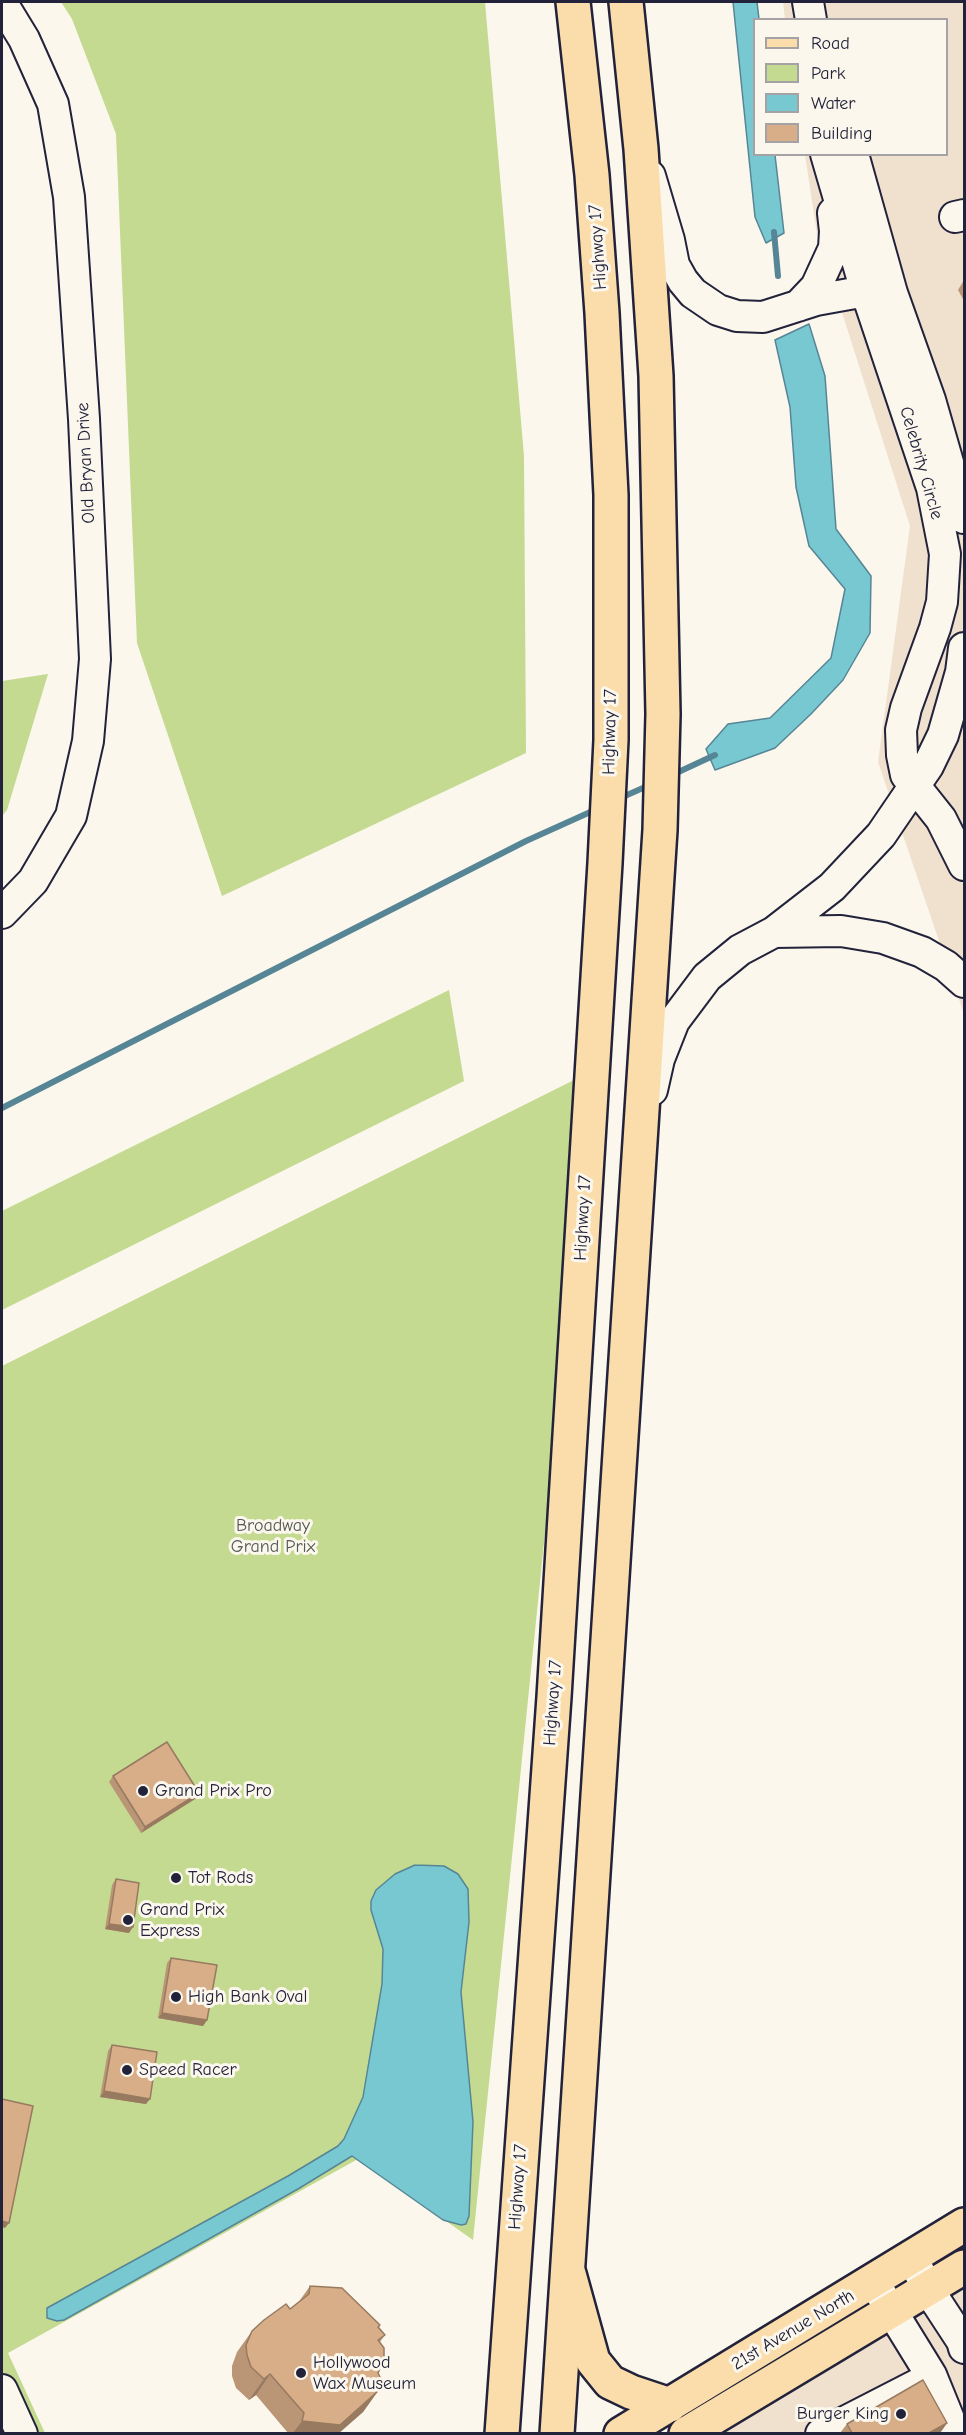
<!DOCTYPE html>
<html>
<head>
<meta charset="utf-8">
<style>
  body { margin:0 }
  #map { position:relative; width:966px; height:2435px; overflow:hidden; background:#fbf7ec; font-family:"Comic Neue",sans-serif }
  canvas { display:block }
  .frame { position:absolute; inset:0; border:3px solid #22223b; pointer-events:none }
  .legend { position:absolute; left:753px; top:18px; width:195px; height:138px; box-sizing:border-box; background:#fbf7ec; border:2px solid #a4a2a5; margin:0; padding:8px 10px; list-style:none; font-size:18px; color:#22223b }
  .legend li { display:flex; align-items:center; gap:12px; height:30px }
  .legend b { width:30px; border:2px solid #a4a2a5 }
</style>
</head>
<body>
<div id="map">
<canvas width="966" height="2435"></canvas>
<div class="frame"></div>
<ul class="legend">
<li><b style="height:8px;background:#fbddab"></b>Road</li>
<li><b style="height:16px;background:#c3da90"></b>Park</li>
<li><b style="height:16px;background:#78c8d2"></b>Water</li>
<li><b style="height:16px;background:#d8ae89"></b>Building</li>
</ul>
</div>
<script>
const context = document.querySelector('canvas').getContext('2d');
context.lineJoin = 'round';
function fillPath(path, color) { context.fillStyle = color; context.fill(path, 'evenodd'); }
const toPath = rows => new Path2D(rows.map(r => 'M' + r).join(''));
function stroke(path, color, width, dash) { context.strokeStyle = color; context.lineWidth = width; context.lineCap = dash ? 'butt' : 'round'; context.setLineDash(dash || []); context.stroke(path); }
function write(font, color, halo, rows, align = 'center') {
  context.font = font + ' "Comic Neue",sans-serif'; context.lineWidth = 6; context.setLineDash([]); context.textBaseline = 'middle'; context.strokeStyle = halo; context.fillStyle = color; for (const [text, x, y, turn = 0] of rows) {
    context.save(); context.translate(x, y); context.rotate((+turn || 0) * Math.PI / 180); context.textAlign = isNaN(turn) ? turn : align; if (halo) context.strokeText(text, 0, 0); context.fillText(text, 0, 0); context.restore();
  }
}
fillPath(toPath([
  [783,2,964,2,964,1014,878,762,910,526,817,234,805,155,946,154,946,20,785,19],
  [964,2267,964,2433,686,2434]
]), '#f0e1ce');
fillPath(toPath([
  [61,2,485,2,524,456,526,753,222,896,137,643,116,134,72,19],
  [48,674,7,810,2,816,2,681],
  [449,990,464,1081,2,1310,2,1211],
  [592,1071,473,2240,358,2159,8,2353,45,2433,2,2433,2,1366]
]), '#c3da90');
const water = toPath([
  [733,2,757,2,759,19,754,20,754,154,775,155,784,233,766,243,755,217,733,2],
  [809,324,825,376,836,529,871,576,870,633,843,680,811,714,775,748,715,770,706,749,728,724,770,718,831,658,845,589,809,546,796,487,790,407,775,340,809,324],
  [415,1865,444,1866,458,1874,468,1889,469,1922,461,1992,473,2122,469,2216,466,2224,461,2225,443,2220,352,2156,298,2189,64,2320,57,2321,47,2318,47,2308,288,2176,338,2146,344,2139,363,2097,382,1984,383,1949,371,1910,371,1901,376,1890,395,1874,415,1865]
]);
fillPath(water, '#78c8d2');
stroke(water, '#568696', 1.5);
stroke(toPath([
  [774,232,778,276],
  [672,775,715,755],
  [618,799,652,784],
  [2,1108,526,841,597,809]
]), '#568696', 6);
const minor = toPath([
  [808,2,811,20],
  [2,3,24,39,53,104,69,197,84,419,95,659,88,741,71,816,33,881,2,913],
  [826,154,866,291,932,488,945,554,942,602,935,628,906,708,901,730,902,755,906,775,941,819,964,865],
  [853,154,892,293,930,400,964,518],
  [650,176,669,240,674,265,683,281,693,293,718,310,737,316,763,317,816,300,866,291,884,291],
  [955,217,964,215],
  [798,306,816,287,834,248,835,231,833,213],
  [774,932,841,931,883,938,922,952,946,966,964,982],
  [652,1090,659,1059,674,1021,707,977,740,950,774,932,832,887,881,835,928,766,943,735,961,672,964,648],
  [912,2258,928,2289,962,2341,964,2348],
  [878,2289,931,2375,951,2424,952,2434],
  [2,2390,22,2434],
  [821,2434,932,2377]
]);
const major = toPath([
  [569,2274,593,2361,610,2382,631,2392,670,2405],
  [621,2434,964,2225],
  [686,2434,964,2267]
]);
const highway = toPath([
  [502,2434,554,1697,605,863,611,740,611,495,602,313,592,175,573,2],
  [557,2434,660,830,663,714,656,376,641,149,626,2]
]);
stroke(minor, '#22223b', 34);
stroke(major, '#22223b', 38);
stroke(highway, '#22223b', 38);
stroke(minor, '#fbf7ec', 30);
stroke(major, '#fbddab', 33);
stroke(highway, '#fbddab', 33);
fillPath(toPath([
  [964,280,964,301,958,290],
  [113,1776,199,1793,195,1799,141,1833,109,1782],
  [116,1879,129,1933,105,1929,112,1885],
  [171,1958,207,2020,203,2026,158,2018,167,1963],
  [112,2045,146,2104,100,2097,108,2051],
  [310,2286,379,2327,385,2335,380,2342,378,2373,375,2388,378,2391,363,2412,339,2433,288,2433,256,2395,249,2400,236,2388,232,2376,232,2366,237,2352,252,2331,290,2309,298,2303],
  [947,2423,940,2433,840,2433,847,2424]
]), '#ba9676');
fillPath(toPath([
  [199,1793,195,1799,141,1833,145,1827],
  [109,1924,133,1927,129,1933,105,1929],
  [162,2013,207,2020,203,2026,158,2018],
  [104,2091,150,2099,146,2104,100,2097],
  [2,2221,9,2223,5,2228,2,2227],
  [270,2374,256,2395,249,2400,264,2379],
  [378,2391,363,2412,339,2433,293,2433,302,2421],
  [947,2423,940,2433,929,2433]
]), '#977a60');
const building = toPath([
  [167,1742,199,1793,145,1827,113,1776,167,1742],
  [116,1879,139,1883,133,1927,109,1924,116,1879],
  [171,1958,217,1965,207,2020,162,2013,171,1958],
  [112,2045,157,2052,150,2099,104,2091,112,2045],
  [2,2099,33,2106,9,2223,2,2221,2,2099],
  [310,2286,342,2288,380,2325,378,2327,385,2335,378,2340,384,2348,384,2360,378,2373,381,2379,373,2386,378,2391,340,2425,302,2421,304,2413,270,2374,264,2379,251,2367,247,2355,246,2345,252,2331,264,2320,286,2304,290,2309,309,2294,310,2286],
  [923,2380,947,2423,929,2433,852,2433,847,2424,923,2380]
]);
fillPath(building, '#d8ae89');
stroke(building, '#977a60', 1.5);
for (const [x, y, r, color] of [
  [143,1791,6,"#22223b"],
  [176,1878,6,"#22223b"],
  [128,1920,6,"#22223b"],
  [176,1997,6,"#22223b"],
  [127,2070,6,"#22223b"],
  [301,2373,6,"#22223b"],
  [901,2414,6,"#22223b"]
]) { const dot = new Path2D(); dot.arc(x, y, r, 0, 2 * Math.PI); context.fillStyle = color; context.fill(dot); stroke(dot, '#fbf7ec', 2); }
write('18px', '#22223b', '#fbf7ec', [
  ["Highway 17",598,247,-94],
  ["Old Bryan Drive",86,463,-93],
  ["Celebrity Circle",921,463,74],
  ["Highway 17",610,732,-89],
  ["Highway 17",583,1218,-87],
  ["Highway 17",553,1703,-86],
  ["Highway 17",518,2187,-86],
  ["21st Avenue North",793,2330,-31]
]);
write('18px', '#525954', '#fbf7ec', [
  ["Broadway",273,1526],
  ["Grand Prix",273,1547]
]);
write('18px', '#22223b', '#fbf7ec', [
  ["Grand Prix Pro",155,1791],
  ["Tot Rods",188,1878],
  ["Grand Prix",140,1910],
  ["Express",140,1931],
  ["High Bank Oval",188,1997],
  ["Speed Racer",139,2070],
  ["Hollywood",313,2363],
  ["Wax Museum",313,2384],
  ["Burger King",889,2414,"right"]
], 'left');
</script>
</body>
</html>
